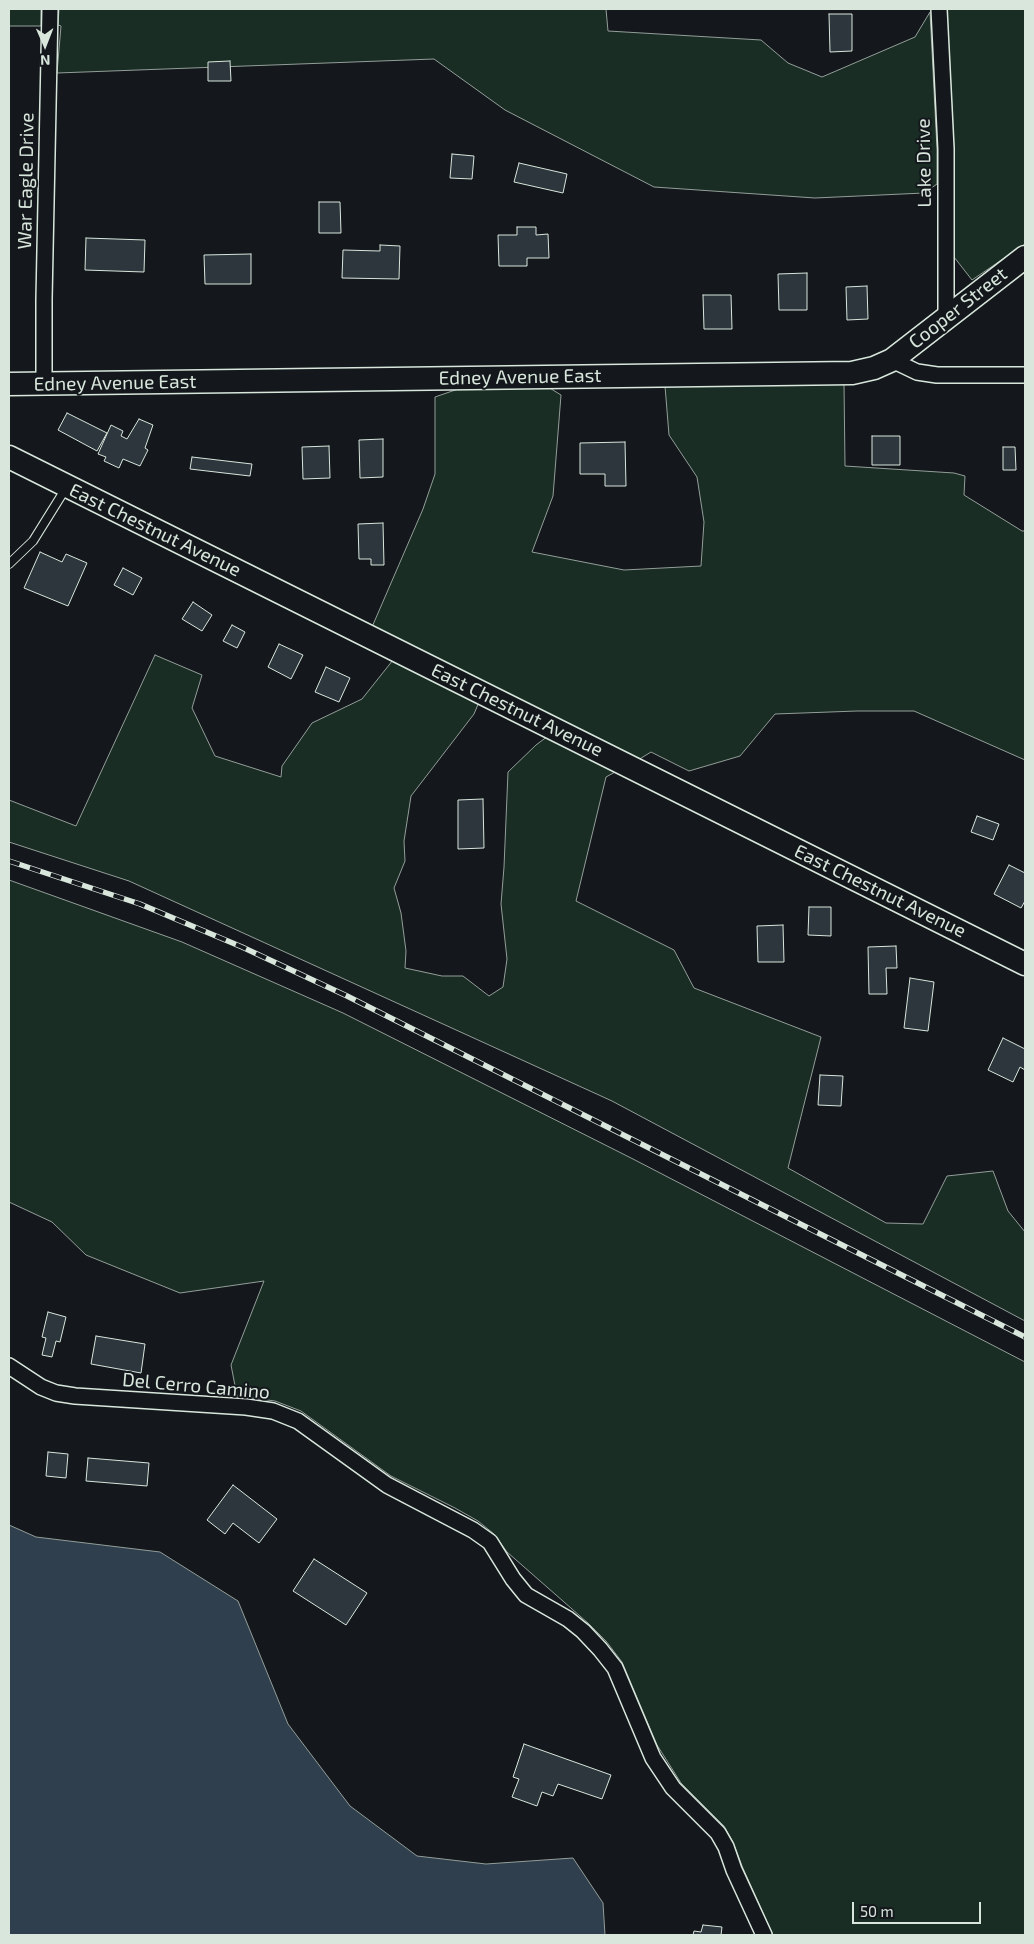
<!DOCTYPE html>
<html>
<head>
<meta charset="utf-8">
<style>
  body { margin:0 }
  #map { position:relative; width:1034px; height:1944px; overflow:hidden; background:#14181c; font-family:"Exo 2",sans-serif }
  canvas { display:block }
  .frame { position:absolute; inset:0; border:10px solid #d8e6dc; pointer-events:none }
  .north { position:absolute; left:20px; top:20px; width:50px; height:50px; -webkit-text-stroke:4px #14181c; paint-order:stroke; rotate:179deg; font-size:14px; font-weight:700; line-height:20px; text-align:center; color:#d8e6dc }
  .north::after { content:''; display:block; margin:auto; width:18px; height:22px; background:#d8e6dc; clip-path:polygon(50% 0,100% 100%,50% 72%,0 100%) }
  .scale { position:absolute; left:852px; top:1902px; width:129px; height:22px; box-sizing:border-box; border:2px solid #d8e6dc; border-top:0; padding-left:6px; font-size:15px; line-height:18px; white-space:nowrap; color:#d8e6dc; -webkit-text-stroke:4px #14181c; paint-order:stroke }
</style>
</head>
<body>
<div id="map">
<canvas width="1034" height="1944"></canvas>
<div class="frame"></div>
<div class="north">N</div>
<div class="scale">50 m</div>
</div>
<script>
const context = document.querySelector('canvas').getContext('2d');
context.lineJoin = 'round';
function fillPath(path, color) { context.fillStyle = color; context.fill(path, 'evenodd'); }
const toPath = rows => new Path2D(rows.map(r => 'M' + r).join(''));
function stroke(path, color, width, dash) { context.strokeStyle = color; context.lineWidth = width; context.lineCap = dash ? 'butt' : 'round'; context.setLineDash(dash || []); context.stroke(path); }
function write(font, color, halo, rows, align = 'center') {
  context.font = font + ' "Exo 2",sans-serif'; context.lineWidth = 4; context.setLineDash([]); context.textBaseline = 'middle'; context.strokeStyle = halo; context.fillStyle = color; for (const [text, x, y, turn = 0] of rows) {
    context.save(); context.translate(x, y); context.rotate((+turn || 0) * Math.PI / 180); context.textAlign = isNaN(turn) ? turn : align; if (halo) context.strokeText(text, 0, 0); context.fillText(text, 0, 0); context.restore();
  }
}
const green = toPath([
  [9,9,41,9,41,26,9,26,9,9],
  [59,9,606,9,608,31,761,40,788,63,822,77,915,37,930,12,937,149,937,184,924,193,815,198,654,187,505,110,434,59,57,73,61,26,58,25,59,9],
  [947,9,1025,9,1025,244,972,280,954,257,954,149,947,9],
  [844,383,845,466,954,473,965,476,964,495,1022,531,1025,531,1025,760,914,711,857,711,775,714,740,756,689,771,651,752,638,760,372,627,423,509,435,474,435,397,461,388,548,387,561,395,553,496,532,552,624,570,701,566,704,522,697,477,669,435,665,386,844,383],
  [155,655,202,675,192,708,215,756,281,777,282,766,312,723,362,699,393,660,479,702,474,714,411,796,404,841,405,861,394,888,401,913,406,951,405,968,442,976,463,976,489,996,503,987,507,959,501,904,504,867,508,772,536,745,548,736,617,771,606,777,576,901,674,950,694,988,821,1037,788,1168,886,1223,923,1224,947,1176,993,1171,1008,1211,1025,1232,1025,1321,612,1101,129,881,9,842,9,800,76,826,155,655],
  [9,880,182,942,343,1013,633,1159,1025,1362,1025,1935,773,1935,742,1866,733,1842,724,1826,681,1783,657,1745,622,1662,606,1641,588,1623,507,1552,494,1534,478,1521,455,1508,391,1476,301,1411,275,1401,237,1396,231,1365,264,1281,180,1293,86,1255,52,1222,9,1202,9,880]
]);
fillPath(green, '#1a2d24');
stroke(green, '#939e99', 1);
const water = toPath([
  [9,1525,36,1537,160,1552,238,1601,288,1724,350,1806,417,1856,486,1864,573,1858,603,1903,605,1935,9,1935,9,1525]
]);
fillPath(water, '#2f3f4d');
stroke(water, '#939e99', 1);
const building = toPath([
  [829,14,852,14,852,51,830,52,829,14],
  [230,61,231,81,208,81,208,62,230,61],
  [452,154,474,156,472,179,450,178,452,154],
  [519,163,567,174,563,193,514,182,519,163],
  [319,202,340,202,341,233,319,233,319,202],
  [517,227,536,227,536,235,548,234,549,258,527,258,527,266,499,266,498,235,517,235,517,227],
  [86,238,145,240,144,272,85,270,86,238],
  [380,245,400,246,399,279,342,278,343,250,380,251,380,245],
  [251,254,251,284,205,284,204,255,251,254],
  [807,273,807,310,779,310,778,274,807,273],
  [867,286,868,319,847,320,846,287,867,286],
  [703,295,731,295,732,329,704,329,703,295],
  [67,413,107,433,97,451,58,430,67,413],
  [139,419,153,425,145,448,148,450,140,466,123,459,119,468,104,461,106,457,98,454,111,425,123,431,121,436,127,439,139,419],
  [872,436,900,436,900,465,872,465,872,436],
  [383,439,383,477,360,478,359,440,383,439],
  [625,442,626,486,605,486,605,474,580,474,580,443,625,442],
  [329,446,330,478,303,479,302,447,329,446],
  [1003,447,1015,447,1016,470,1003,470,1003,447],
  [192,457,252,464,250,476,190,469,192,457],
  [383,523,384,565,371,565,371,559,359,559,358,524,383,523],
  [40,552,62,562,66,554,87,563,68,606,24,588,40,552],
  [123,568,142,578,133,595,114,585,123,568],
  [193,602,212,615,202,631,182,619,193,602],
  [232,625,245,632,237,648,223,641,232,625],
  [279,644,303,655,291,679,268,667,279,644],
  [326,667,350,678,339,702,315,692,326,667],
  [483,799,484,848,458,849,458,800,483,799],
  [977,816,999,824,993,840,971,832,977,816],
  [1009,865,1025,873,1025,901,1021,908,994,894,1009,865],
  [809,907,831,907,831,936,808,935,809,907],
  [783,925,784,962,758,962,757,926,783,925],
  [896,946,897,968,886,968,887,994,869,994,868,947,896,946],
  [910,978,934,982,928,1031,904,1028,910,978],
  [1003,1038,1025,1049,1025,1070,1020,1067,1013,1082,988,1070,1003,1038],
  [820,1075,843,1076,841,1106,818,1105,820,1075],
  [48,1312,66,1317,60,1342,56,1341,52,1357,42,1355,46,1338,42,1337,48,1312],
  [96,1336,145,1344,141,1373,91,1364,96,1336],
  [48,1452,68,1454,66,1478,46,1476,48,1452],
  [88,1458,149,1463,147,1486,86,1481,88,1458],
  [233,1485,277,1519,259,1543,233,1523,225,1534,207,1520,233,1485],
  [314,1559,367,1593,346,1625,293,1591,314,1559],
  [524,1744,611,1775,602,1799,558,1784,553,1796,542,1792,537,1806,512,1797,519,1779,513,1777,524,1744],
  [703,1925,722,1927,721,1935,693,1935,694,1931,701,1932,703,1925]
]);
fillPath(building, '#2c363c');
stroke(building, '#d8e6dc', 1);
const lane = toPath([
  [9,564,33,541,66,488]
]);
const street = toPath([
  [939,9,946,149,946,317],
  [892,360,917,372,937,375,1025,375],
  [44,384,44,299,50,9],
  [9,1366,41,1387,56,1393,75,1396,246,1407,273,1411,298,1421,387,1485,473,1530,490,1542,513,1579,526,1595,568,1619,583,1631,600,1649,615,1668,653,1758,673,1788,718,1833,726,1847,734,1870,764,1935]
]);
const secondary = toPath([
  [9,384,852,373,874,368,892,360,1025,257],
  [9,457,1025,964]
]);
stroke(lane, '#d8e6dc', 10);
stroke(street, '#d8e6dc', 18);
stroke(secondary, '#d8e6dc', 25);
stroke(lane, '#14181c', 8);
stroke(street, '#14181c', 15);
stroke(secondary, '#14181c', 22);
const rail = toPath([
  [9,861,140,904,242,947,347,996,1025,1337]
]);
stroke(rail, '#d8e6dc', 5.5);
stroke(rail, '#14181c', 4, [11]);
write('19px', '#d8e6dc', '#14181c', [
  ["Lake Drive",924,163,-91],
  ["War Eagle Drive",26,181,-89],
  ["Cooper Street",958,308,-38],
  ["Edney Avenue East",520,377,-1],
  ["Edney Avenue East",115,383,-1],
  ["East Chestnut Avenue",155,530,26],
  ["East Chestnut Avenue",517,710,26],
  ["East Chestnut Avenue",880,891,26],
  ["Del Cerro Camino",196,1386,5]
]);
</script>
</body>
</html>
